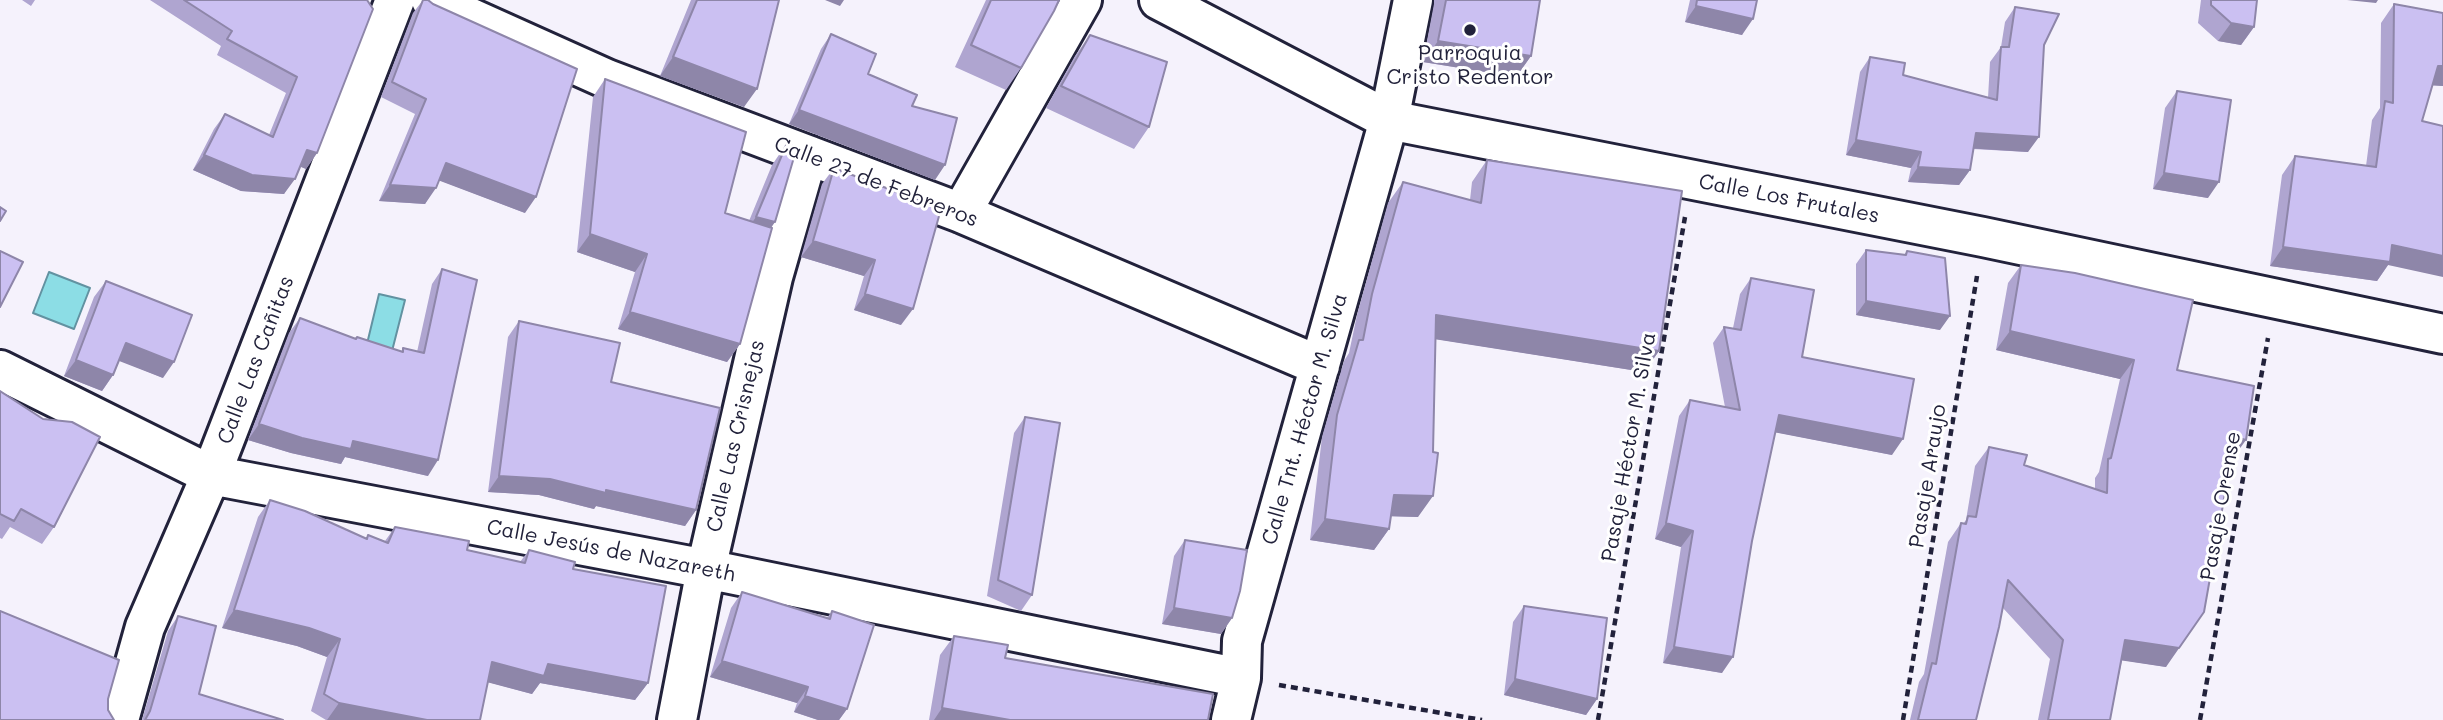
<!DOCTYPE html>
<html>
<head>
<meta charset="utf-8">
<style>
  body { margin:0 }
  canvas { display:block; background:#f5f2fc }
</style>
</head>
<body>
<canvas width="2443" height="720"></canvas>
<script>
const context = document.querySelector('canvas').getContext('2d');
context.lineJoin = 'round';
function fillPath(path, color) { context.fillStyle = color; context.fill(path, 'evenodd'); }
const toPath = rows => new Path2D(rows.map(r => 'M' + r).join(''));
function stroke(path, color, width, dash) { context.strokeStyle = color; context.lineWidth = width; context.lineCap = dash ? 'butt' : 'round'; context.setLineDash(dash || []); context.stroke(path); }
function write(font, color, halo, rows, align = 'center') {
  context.font = font + ' Mali,sans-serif'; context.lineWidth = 6; context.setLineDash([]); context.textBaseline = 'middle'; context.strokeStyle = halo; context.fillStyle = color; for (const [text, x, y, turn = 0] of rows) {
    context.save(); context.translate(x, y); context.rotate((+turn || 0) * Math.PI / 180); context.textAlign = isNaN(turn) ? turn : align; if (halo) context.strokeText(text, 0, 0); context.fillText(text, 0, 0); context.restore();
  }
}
const water = toPath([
  [49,272,90,288,74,329,33,313,49,272],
  [379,294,405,300,391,355,366,348,379,294]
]);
fillPath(water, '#8cdde5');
stroke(water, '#6292a1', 2);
const minor = toPath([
  [431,0,607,79,961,213,1320,366],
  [961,213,1082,0],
  [0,370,211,475,706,569,1241,678],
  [119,720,145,627,211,475,395,0],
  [677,720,706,569,773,277,808,155],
  [1231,720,1241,678,1242,641,1389,120,1413,0]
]);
const tertiary = toPath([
  [1159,0,1389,120,1983,237,2443,334]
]);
stroke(minor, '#22223b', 44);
stroke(tertiary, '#22223b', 44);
stroke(toPath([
  [1279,685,1482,720],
  [1598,720,1685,217],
  [1903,720,1977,276],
  [2200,720,2268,338]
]), '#22223b', 4.5, [7, 5]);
stroke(minor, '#fff', 38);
stroke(tertiary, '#fff', 38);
fillPath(toPath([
  [22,0,35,0,31,6],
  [150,0,367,0,317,153,306,169,300,166,284,194,241,191,193,170,214,129,225,114,269,135,286,93,217,55,221,46],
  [423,0,428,0,433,4,525,213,439,180,425,204,379,201,415,114,381,97,413,13],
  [691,0,779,0,744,107,660,76],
  [986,0,1059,0,1021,68,1006,90,955,67],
  [1434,0,1540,0,1531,56,1516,77,1423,62,1434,4],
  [1690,0,1757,0,1742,35,1685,22],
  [2201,0,2257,0,2254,27,2241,45,2218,41,2198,23],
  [2394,4,2443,13,2443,86,2432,85,2422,121,2388,265,2377,281,2270,266,2282,175,2295,156,2366,166,2372,120,2380,108,2381,23],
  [2015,7,2044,45,2028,152,1973,149,1970,170,1959,185,1908,182,1911,168,1846,155,1860,72,1870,57,1903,75,1988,98,1990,62,2001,47,2005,22],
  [831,34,868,74,935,180,789,124,821,49],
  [1090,35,1149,127,1134,149,1046,108,1075,56],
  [605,79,725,213,749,221,772,165,787,143,771,228,740,344,727,362,618,329,635,272,577,252,593,97],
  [2177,91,2208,198,2153,189,2165,108],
  [1487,160,1659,351,1644,372,1436,339,1418,517,1391,516,1389,529,1374,550,1310,540,1322,437,1344,361,1349,353,1357,315,1388,203,1403,182,1470,200,1472,182],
  [834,168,901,325,854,310,864,276,801,257,822,184],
  [1866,250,1904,255,1907,251,1940,330,1856,315,1856,264],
  [2021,265,2177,370,2233,458,2231,458,2166,667,2122,660,2110,720,2038,720,2050,659,2003,608,1976,720,1910,720,1919,682,1924,674,1948,542,1961,523,1963,524,1966,520,1975,466,1989,447,2024,465,2095,489,2095,478,2099,472,2120,379,1996,350,2008,283],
  [442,269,428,476,345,457,341,464,291,453,248,440,289,333,300,318,355,339,357,337,401,352,403,348,417,352,432,284],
  [1751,278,1802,357,1892,455,1775,432,1722,673,1663,663,1681,547,1655,539,1679,416,1690,400,1725,407,1713,343,1724,327,1733,328,1740,294],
  [106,281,163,378,119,360,113,375,102,391,64,376,94,297],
  [519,321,611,382,696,510,685,526,596,506,594,509,539,495,488,492,508,337],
  [0,391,54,527,42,544,10,527,2,539,0,538],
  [1025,417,1032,595,1021,611,987,596,1014,433],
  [270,500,366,538,368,535,385,541,395,527,467,550,520,562,529,550,573,569,648,683,635,700,540,683,532,694,488,682,480,720,326,720,311,711,327,657,297,646,222,628,258,517],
  [1185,540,1232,618,1221,634,1162,624,1174,556],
  [742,592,827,618,832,611,847,709,839,720,818,720,794,712,797,703,710,677,731,608],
  [1524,606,1597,699,1586,715,1504,695,1513,622],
  [178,616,199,694,283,720,142,720,168,631],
  [954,636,1005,658,1208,720,929,720,940,655]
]), '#afa5d0');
fillPath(toPath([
  [825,0,844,0,840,6],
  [2347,0,2378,0,2376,3],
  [1696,6,1753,19,1742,35,1685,22],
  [2231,23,2254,27,2241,45,2218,41],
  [1438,41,1531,56,1516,77,1423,62],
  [673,57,757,89,744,107,660,76],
  [2438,66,2443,66,2443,86,2425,85],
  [799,110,945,165,935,180,789,124],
  [1976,133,2039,137,2028,152,1965,148],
  [1856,140,1921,152,1911,168,1846,155],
  [307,150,317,153,306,169,296,165],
  [204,155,295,179,284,194,241,191,193,170],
  [446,163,536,197,525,213,435,179],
  [1918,167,1970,170,1959,185,1908,182],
  [2164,173,2219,182,2208,198,2153,189],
  [390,185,436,188,425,204,379,201],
  [756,217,775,222,760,244,741,238],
  [590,234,647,254,635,272,577,252],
  [813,241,875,260,864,276,801,257],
  [2392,245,2443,256,2443,277,2388,265,2377,281,2270,266,2283,247],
  [865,294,913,309,901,325,854,310],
  [1866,301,1950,316,1940,330,1856,315],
  [630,312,740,344,727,362,618,329],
  [1436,315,1659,351,1644,372,1421,337],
  [2010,331,2134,360,2120,379,1996,350],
  [126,343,174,362,163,378,114,359],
  [76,360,113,375,102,391,64,376],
  [1779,415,1903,439,1892,455,1768,431],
  [259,424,353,441,438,460,428,476,345,457,341,464,291,453,248,440],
  [2235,437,2246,440,2233,458,2221,456],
  [499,476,550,479,606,490,696,510,685,526,596,506,594,509,539,495,488,492],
  [1394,495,1433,496,1418,517,1379,516],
  [1325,519,1389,529,1374,550,1310,540],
  [1666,523,1693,531,1681,547,1655,539],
  [1174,608,1232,618,1221,634,1162,624],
  [234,610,309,628,340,639,327,657,297,646,222,628],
  [2191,631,2166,667,2112,659,2125,640],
  [1674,647,1733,657,1722,673,1663,663],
  [722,661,808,687,797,703,710,677],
  [492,662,548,664,648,683,635,700,540,683,532,694,479,680],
  [1515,679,1597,699,1586,715,1504,695],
  [805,696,847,709,839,720,818,720,794,712],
  [339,703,427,720,327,720],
  [942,708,1010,720,934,720]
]), '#8e86a9');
const building = toPath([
  [184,0,367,0,373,9,317,153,307,150,295,179,252,175,204,155,225,114,273,137,297,77,227,39,232,31,184,0],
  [423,0,428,0,433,4,577,69,536,197,446,163,436,188,390,185,426,99,392,82,423,0],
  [697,0,779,0,757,89,673,57,697,0],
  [991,0,1059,0,1054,11,1021,68,971,45,991,0],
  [1446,0,1540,0,1531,56,1438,41,1446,0],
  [1697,0,1757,0,1753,19,1696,6,1697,0],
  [2211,0,2257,0,2254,27,2231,23,2211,5,2211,0],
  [2394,4,2443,13,2443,66,2438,66,2422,121,2443,126,2443,256,2392,245,2390,262,2283,247,2295,156,2376,167,2385,101,2393,103,2394,4],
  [2015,7,2059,14,2044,45,2039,137,1976,133,1970,170,1918,167,1921,152,1856,140,1870,57,1905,63,1903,75,1997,100,2001,47,2009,47,2015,7],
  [831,34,876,54,868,74,917,95,912,106,957,118,945,165,799,110,831,34],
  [1090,35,1167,62,1149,127,1061,86,1090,35],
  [605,79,746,132,725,213,772,228,740,344,630,312,647,254,590,234,605,79],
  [2177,91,2231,100,2219,182,2164,173,2177,91],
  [787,143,797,147,775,222,756,217,787,143],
  [1487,160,1682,191,1659,351,1436,315,1433,452,1438,453,1433,496,1394,495,1389,529,1325,519,1337,415,1359,340,1363,340,1372,294,1403,182,1481,203,1487,160],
  [834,168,941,209,913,309,865,294,875,260,813,241,834,168],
  [0,207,6,211,0,221,0,207],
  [1866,250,1906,255,1907,251,1945,258,1950,316,1866,301,1866,250],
  [0,251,23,262,0,307,0,251],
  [2021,265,2075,273,2193,300,2177,370,2254,386,2246,440,2235,437,2204,612,2179,648,2125,640,2110,720,2048,720,2063,640,2008,580,1999,627,1976,720,1918,720,1932,663,1936,664,1961,523,1966,524,1968,516,1976,517,1989,447,2027,455,2024,465,2107,493,2108,459,2111,458,2134,360,2010,331,2021,265],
  [442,269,477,280,438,460,353,441,351,449,302,438,259,424,300,318,356,339,357,337,403,352,403,348,424,353,442,269],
  [1751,278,1814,290,1802,357,1914,379,1903,439,1779,415,1752,541,1733,657,1674,647,1693,531,1666,523,1690,400,1740,410,1724,327,1741,330,1751,278],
  [106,281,192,315,174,362,126,343,113,375,76,360,106,281],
  [519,321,620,343,611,382,720,408,696,510,606,490,606,493,550,479,499,476,519,321],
  [0,391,43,419,72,422,100,437,54,527,21,509,14,521,0,514,0,391],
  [1025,417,1060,423,1032,595,998,580,1025,417],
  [270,500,305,511,367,539,368,535,388,543,395,527,469,541,467,550,525,563,529,550,575,562,573,569,666,586,648,683,548,664,544,676,492,662,480,720,427,720,339,703,324,694,340,639,309,628,234,610,270,500],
  [1185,540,1247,550,1240,591,1232,618,1174,608,1185,540],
  [742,592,830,619,832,611,874,625,847,709,805,696,808,687,722,661,742,592],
  [1524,606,1607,618,1597,699,1515,679,1524,606],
  [0,611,119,660,108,699,108,710,114,720,0,720,0,611],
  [178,616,216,626,199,694,283,720,145,720,150,711,178,616],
  [954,636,1008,645,1005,658,1213,694,1208,720,1010,720,942,708,954,636]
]);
fillPath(building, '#cbc0f2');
stroke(building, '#8e86a9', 2);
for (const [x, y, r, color] of [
  [1470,30,7,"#22223b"]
]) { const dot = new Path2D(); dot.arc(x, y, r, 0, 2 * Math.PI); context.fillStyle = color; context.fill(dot); stroke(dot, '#fff', 2.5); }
write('21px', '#22223b', '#fff', [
  ["Parroquia",1470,54],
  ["Cristo Redentor",1470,78]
]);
write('21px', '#22223b', '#fff', [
  ["Calle 27 de Febreros",876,182,21],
  ["Calle Los Frutales",1789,199,11],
  ["Calle Las Cañitas",256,360,-69],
  ["Calle Tnt. Héctor M. Silva",1305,419,-74],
  ["Calle Las Crisnejas",736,436,-77],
  ["Pasaje Héctor M. Silva",1629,447,-80],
  ["Pasaje Araujo",1928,476,-81],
  ["Pasaje Orense",2221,506,-80],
  ["Calle Jesús de Nazareth",611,551,11]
]);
</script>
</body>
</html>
